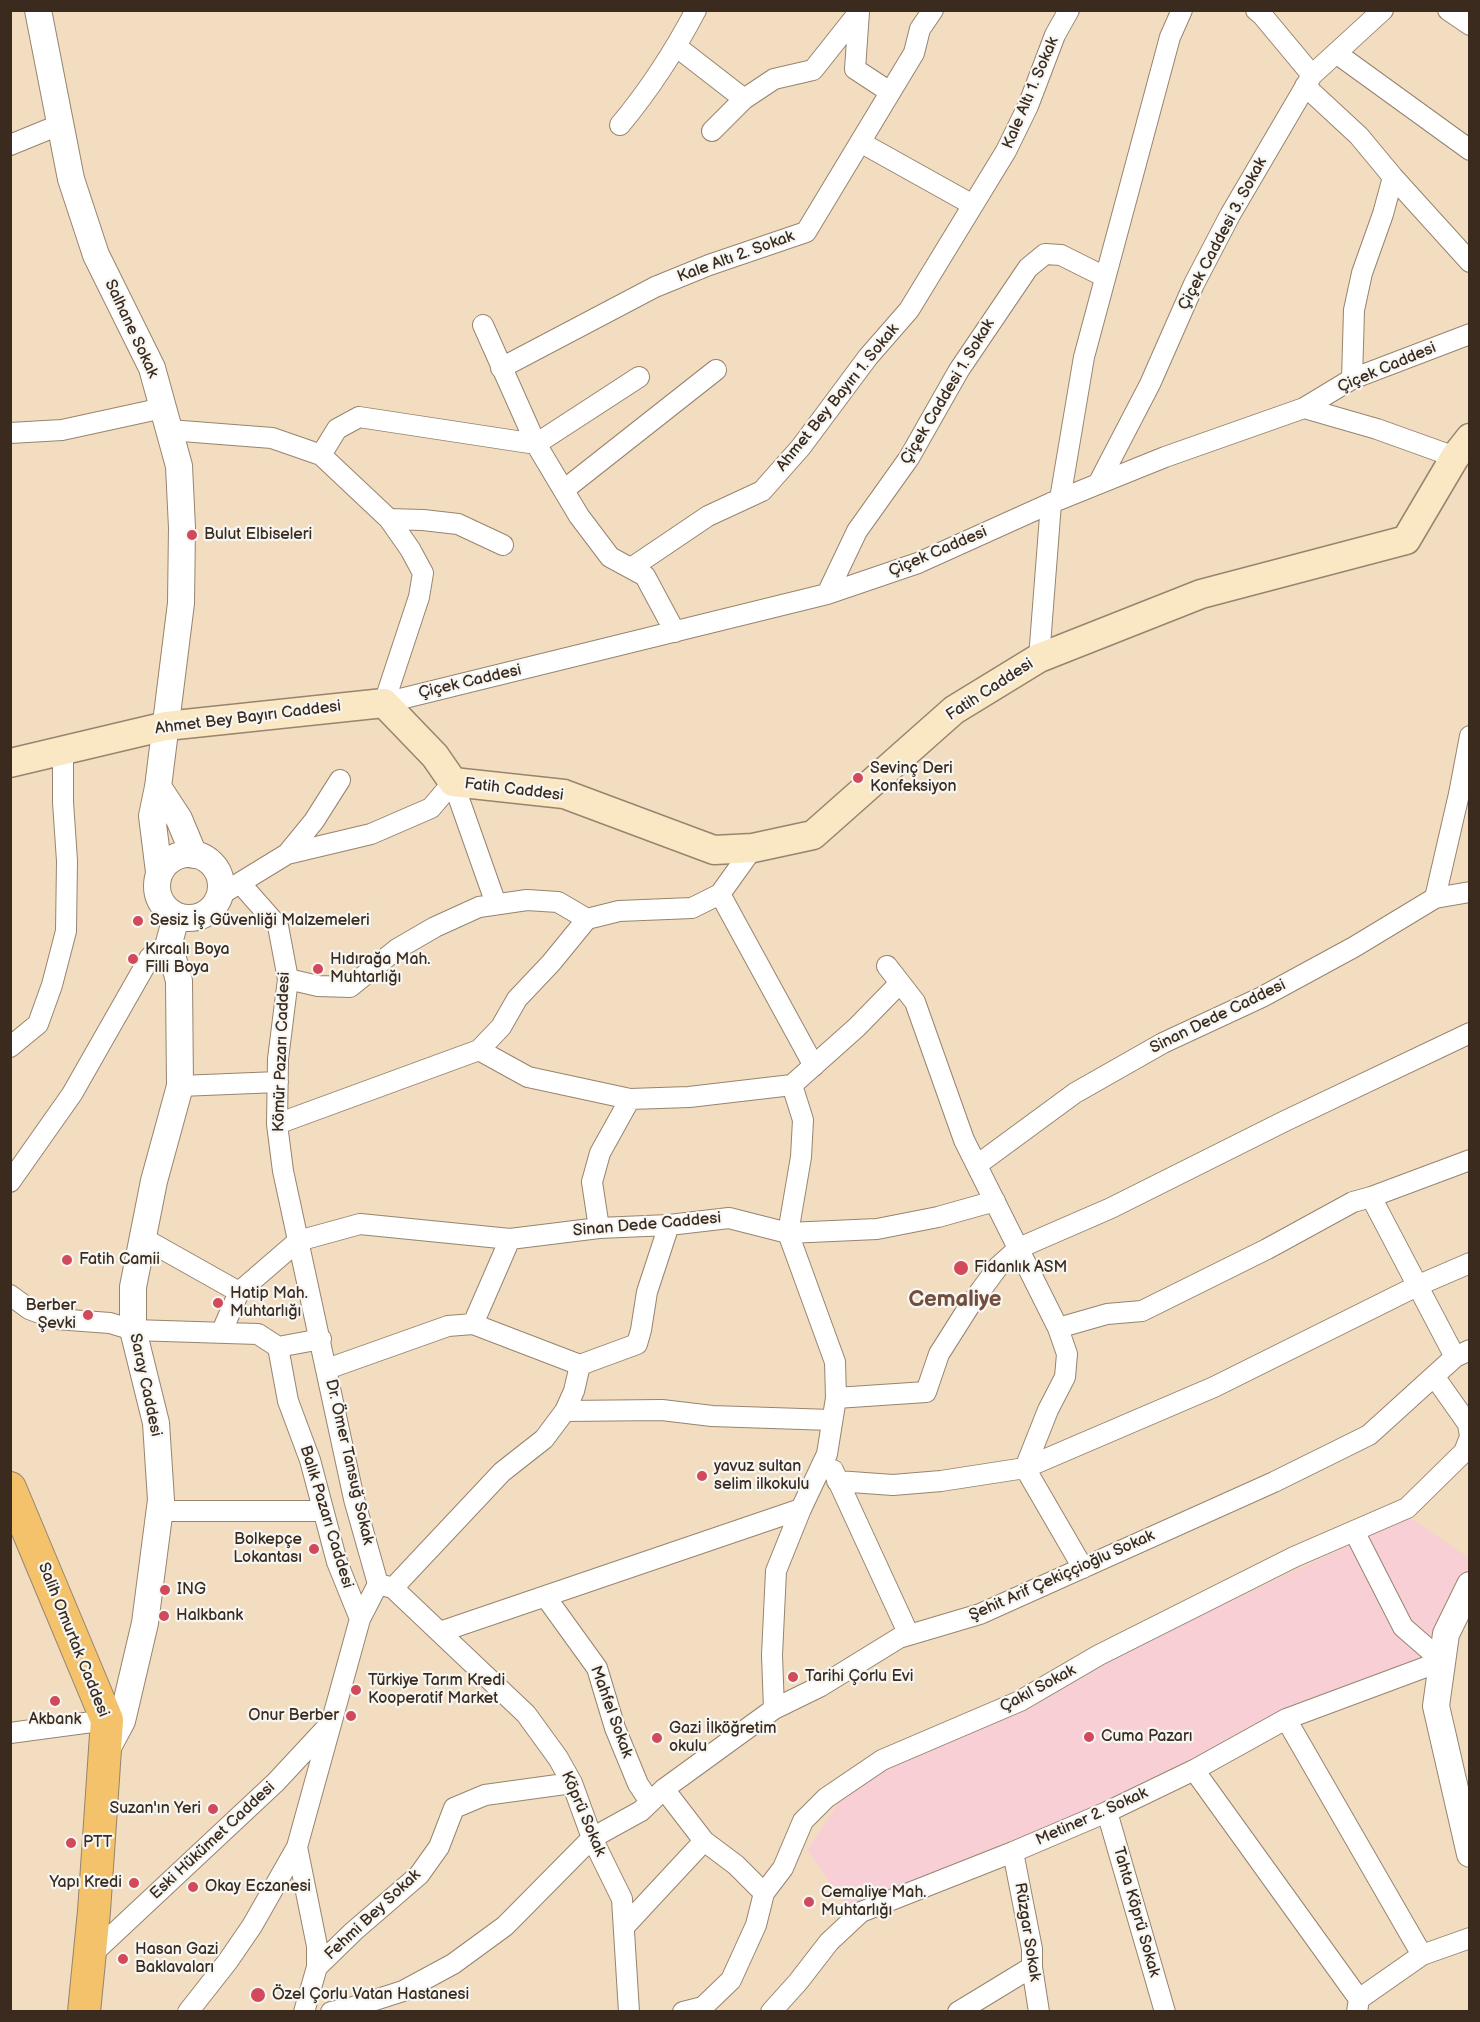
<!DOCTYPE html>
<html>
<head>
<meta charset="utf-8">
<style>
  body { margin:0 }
  #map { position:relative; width:1480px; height:2022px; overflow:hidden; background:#f3ddc0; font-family:"Balsamiq Sans",sans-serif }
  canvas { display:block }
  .frame { position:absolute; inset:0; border:12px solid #3b2a1e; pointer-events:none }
</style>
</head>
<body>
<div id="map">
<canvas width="1480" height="2022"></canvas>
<div class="frame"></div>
</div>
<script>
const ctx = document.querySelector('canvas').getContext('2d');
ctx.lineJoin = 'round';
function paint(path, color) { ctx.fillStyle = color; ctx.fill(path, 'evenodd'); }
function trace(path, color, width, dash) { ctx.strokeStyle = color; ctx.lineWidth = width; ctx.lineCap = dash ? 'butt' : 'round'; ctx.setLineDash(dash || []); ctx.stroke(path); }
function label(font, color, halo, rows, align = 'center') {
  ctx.font = font + ' "Balsamiq Sans",sans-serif'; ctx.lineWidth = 4.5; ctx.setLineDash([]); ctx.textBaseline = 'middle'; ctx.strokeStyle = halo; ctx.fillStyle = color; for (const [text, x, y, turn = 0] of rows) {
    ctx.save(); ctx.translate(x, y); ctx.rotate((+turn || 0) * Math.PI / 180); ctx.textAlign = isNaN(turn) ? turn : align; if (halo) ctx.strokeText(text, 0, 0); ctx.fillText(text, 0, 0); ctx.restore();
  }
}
paint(new Path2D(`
  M 1409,1517 L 1469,1558 L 1469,1567 L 1440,1628 L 1442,1661 L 1282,1710 L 1117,1803 L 850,1911 L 807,1850 L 846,1791 L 887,1763 Z`), '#f7cfd5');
const minor = new Path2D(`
  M 1256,10 L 1262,15 L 1312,75
  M 1448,10 L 1470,25
  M 859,12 L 855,69 L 890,92
  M 677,47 L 744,99
  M 1336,53 L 1470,150
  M 1305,86 L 1359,136 L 1393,177 L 1470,262
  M 620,125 C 650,89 674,52 696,10
  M 712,131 L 744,99 L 774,79 L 813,70 L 859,12
  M 860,142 L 973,205
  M 10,145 L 59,125
  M 483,325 L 536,444 L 579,516 L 610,557 L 645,576 L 675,632
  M 501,368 L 655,287 L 709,265 L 806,232 L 914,53 L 920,29 L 933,10
  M 1352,379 L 1354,310 L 1362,273 L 1383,214 L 1393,177
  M 1304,408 L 1377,429 L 1455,457
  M 169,430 L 272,438 L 321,455 L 389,519 L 410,549 L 423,573 L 419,597 L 384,703
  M 10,433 L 62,430 L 163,408
  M 321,455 L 337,429 L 359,417 L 536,444 L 639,377
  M 1098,484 L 1150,384 L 1194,284 L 1230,215 L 1312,75 L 1383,10
  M 565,489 L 716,370
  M 1060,499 L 1084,357 L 1170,37 L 1182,10
  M 389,519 L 423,520 L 458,524 L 503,545
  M 631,568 L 708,516 L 762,491 L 801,447 L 868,357 L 909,310 L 1006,151 L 1028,106 L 1055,35 L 1069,10
  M 827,594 L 857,531 L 909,458 L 959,370 L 1028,268 L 1045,254 L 1061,255 L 1105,277
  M 1039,658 L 1051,503
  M 384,703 L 827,594 L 918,563 L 1051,503 L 1165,457 L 1304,408 L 1352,379 L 1470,334
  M 453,782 L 496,904
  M 287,854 L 314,821 L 340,780
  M 240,883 L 278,926 L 288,979 L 278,1059 L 277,1124 L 283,1171 L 354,1499 L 378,1584
  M 720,894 L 814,1066
  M 220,895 L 287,854 L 371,834 L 431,808 L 453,782
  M 1435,898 L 1459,794 L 1470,736
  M 887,966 L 915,1002 L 964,1140 L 1058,1328 L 1067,1354 L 1065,1377 L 1048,1410 L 1025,1468 L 1083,1568
  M 288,979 L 318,986 L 350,987 L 397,949 L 435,927 L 479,907 L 527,900 L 558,902 L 587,919
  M 10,1047 L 38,1024 L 52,985 L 66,931 L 67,861 L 63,802 L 63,751
  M 479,1050 L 528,1077 L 630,1099 L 689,1097 L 792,1085 L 857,1027 L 900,983
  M 180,1086 L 278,1082
  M 277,1124 L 479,1050 L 501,1027 L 517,999 L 551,963 L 587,919 L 619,911 L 692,908 L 720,894 L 753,848
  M 977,1165 L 1075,1093 L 1163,1043 L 1262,997 L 1354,947 L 1435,898 L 1470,892
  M 10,1182 L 72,1094 L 150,957 L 169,943
  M 1371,1197 L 1455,1357
  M 599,1228 L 592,1182 L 600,1153 L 630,1099
  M 143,1238 L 239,1292
  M 10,1295 L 29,1309 L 56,1319 L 110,1323 L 133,1330 L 258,1334 L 278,1347 L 321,1339
  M 473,1324 L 510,1239
  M 1058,1328 L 1107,1314 L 1142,1311 L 1267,1249 L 1353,1202 L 1371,1197 L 1470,1160
  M 222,1331 L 239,1292 L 298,1241 L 360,1224 L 510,1239 L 599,1228 L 669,1225 L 729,1218 L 788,1233 L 877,1229 L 938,1217 L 995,1201
  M 327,1369 L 448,1326 L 473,1324 L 580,1365
  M 1434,1376 L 1468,1424 L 1470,1436
  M 836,1398 L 926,1392 L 939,1354 L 970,1305 L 998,1267 L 1019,1248 L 1111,1208 L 1285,1121 L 1470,1033
  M 565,1411 L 662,1410 L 712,1416 L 831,1420
  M 833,1470 L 909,1635
  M 837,1481 L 893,1485 L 941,1481 L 1025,1468 L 1214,1387 L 1419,1285 L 1470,1263
  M 160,1511 L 323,1511
  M 378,1584 L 393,1588 L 526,1714 L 558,1758 L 572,1783 L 592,1838 L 622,1899 L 629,2012
  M 393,1588 L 502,1472 L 544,1439 L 565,1411 L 574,1391 L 580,1365 L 637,1344 L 641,1330 L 647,1292 L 669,1225
  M 545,1596 L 597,1668 L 615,1728 L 638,1784 L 650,1802
  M 360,1619 L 378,1584
  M 440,1632 L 801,1509 L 827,1454 L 836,1398 L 835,1362 L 788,1233 L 801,1157 L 803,1120 L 792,1085
  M 774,1709 L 772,1655 L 776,1571 L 801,1509
  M 1286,1719 L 1422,1955
  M 10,1733 L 107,1720
  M 1194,1770 L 1359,1999
  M 664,1789 L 704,1841 L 736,1865 L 764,1893
  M 1107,1812 L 1165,2012
  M 297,1847 L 317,1946 L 317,1967 L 304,2012
  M 1013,1852 L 1032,1949 L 1032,1967 L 1039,2012
  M 625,1926 L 704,1841
  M 90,1956 L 276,1782 L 329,1725
  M 317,1967 L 354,1931 L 419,1875 L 439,1847 L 454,1808 L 485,1795 L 572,1783
  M 188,2012 L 228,1961 L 252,1926 L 297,1847 L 360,1619 L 337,1562 L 310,1460 L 288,1401 L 278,1347
  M 331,2012 L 350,2008 L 403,1991 L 453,1964 L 505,1926 L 592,1838 L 641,1811 L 664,1789 L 774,1709 L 821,1686 L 899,1638 L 980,1614 L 1274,1482 L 1369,1435 L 1455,1357 L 1470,1350
  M 683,2012 L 703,2007 L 731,1980 L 756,1925 L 764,1893 L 783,1868 L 803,1821 L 826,1798 L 882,1760 L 1020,1701 L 1099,1655 L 1294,1557 L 1407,1508 L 1464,1452 L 1470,1437
  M 771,2012 L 798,1982 L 829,1942 L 861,1912 L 1013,1852 L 1107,1812 L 1194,1770 L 1286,1719 L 1442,1661 L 1403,1627 L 1354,1531
  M 958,2012 L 1032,1967
  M 1357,2012 L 1359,1999 L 1422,1955 L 1470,1938`);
const tertiary = new Path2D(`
  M 38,10 L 71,179 L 96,255 L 152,368 L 179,466 L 182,528 L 181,603 L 158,787 L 152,816 L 159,872
  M 158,787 L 179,819 L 194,855
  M157 886a32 32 0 1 1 64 0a32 32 0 1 1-64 0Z
  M 1470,1585 L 1446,1634 L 1436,1706 L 1470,1854
  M 106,1751 L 122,1721 L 145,1623 L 161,1500 L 156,1423 L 133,1330 L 133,1287 L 154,1181 L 180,1086 L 179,981 L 169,943 L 176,917`);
const secondary = new Path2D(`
  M 10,763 L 166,726 L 384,703 L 435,756 L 453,782 L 564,794 L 714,850 L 753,848 L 813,835 L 954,710 L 1039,658 L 1201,594 L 1406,540 L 1455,457 L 1470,438`);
const primary = new Path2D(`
  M 10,1488 L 107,1720 L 94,1911 L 84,2012`);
trace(minor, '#97846f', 22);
trace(tertiary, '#97846f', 28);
trace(secondary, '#97846f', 31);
trace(primary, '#97846f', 34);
trace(minor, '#fff', 20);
trace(tertiary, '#fff', 26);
trace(secondary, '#fae7c3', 28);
trace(primary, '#f3c26a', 32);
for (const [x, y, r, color] of [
  [192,535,6,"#d1495b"],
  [858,778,6,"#d1495b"],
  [138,921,6,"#d1495b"],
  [133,959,6,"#d1495b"],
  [318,969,6,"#d1495b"],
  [67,1260,6,"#d1495b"],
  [961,1268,8,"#d1495b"],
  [218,1303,6,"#d1495b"],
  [88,1315,6,"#d1495b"],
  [702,1476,6,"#d1495b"],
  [314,1549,6,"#d1495b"],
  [165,1590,6,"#d1495b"],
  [164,1616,6,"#d1495b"],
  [793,1677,6,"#d1495b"],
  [356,1690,6,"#d1495b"],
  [55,1701,6,"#d1495b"],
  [351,1716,6,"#d1495b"],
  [1089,1737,6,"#d1495b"],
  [657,1738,6,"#d1495b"],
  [213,1809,6,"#d1495b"],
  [71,1843,6,"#d1495b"],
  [134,1883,6,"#d1495b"],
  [193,1887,6,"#d1495b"],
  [809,1902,6,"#d1495b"],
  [123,1959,6,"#d1495b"],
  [258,1995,8,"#d1495b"]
]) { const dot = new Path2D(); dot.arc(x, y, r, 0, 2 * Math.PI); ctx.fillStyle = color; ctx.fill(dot); trace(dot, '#f6f6f2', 2); }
label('16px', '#3b2a1e', '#f6f6f2', [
  ["Kale Altı 1. Sokak",1031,93,-67],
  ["Çiçek Caddesi 3. Sokak",1223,234,-62],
  ["Kale Altı 2. Sokak",736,257,-20],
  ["Salhane Sokak",131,329,65],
  ["Çiçek Caddesi",1387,368,-23],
  ["Çiçek Caddesi 1. Sokak",948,392,-59],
  ["Ahmet Bey Bayırı 1. Sokak",838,398,-51],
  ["Çiçek Caddesi",938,552,-23],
  ["Çiçek Caddesi",470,682,-13],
  ["Fatih Caddesi",990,690,-33],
  ["Ahmet Bey Bayırı Caddesi",248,718,-7],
  ["Fatih Caddesi",514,790,7],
  ["Sinan Dede Caddesi",1218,1017,-26],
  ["Kömür Pazarı Caddesi",282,1052,-88],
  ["Sinan Dede Caddesi",647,1225,-5],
  ["Saray Caddesi",145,1385,78],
  ["Dr. Ömer Tansuğ Sokak",349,1462,77],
  ["Balık Pazarı Caddesi",326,1517,73],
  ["Şehit Arif Çekiççioğlu Sokak",1062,1576,-24],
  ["Salih Omurtak Caddesi",73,1640,68],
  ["Çakıl Sokak",1038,1689,-28],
  ["Mahfel Sokak",611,1712,70],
  ["Köprü Sokak",583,1814,67],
  ["Metiner 2. Sokak",1092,1817,-24],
  ["Eski Hükümet Caddesi",213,1841,-43],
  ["Tahta Köprü Sokak",1136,1912,74],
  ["Fehmi Bey Sokak",373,1915,-43],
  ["Rüzgar Sokak",1027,1932,81]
]);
label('16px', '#3b2a1e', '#f6f6f2', [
  ["Bulut Elbiseleri",204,535],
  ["Sevinç Deri",870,769],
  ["Konfeksiyon",870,787],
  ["Sesiz İş Güvenliği Malzemeleri",150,921],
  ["Kırcalı Boya",145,950],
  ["Filli Boya",145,968],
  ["Hıdırağa Mah.",330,960],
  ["Muhtarlığı",330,978],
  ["Fatih Camii",79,1260],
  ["Fidanlık ASM",974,1268],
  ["Hatip Mah.",230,1294],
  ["Muhtarlığı",230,1312],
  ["Berber",76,1306,"right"],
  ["Şevki",76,1324,"right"],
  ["yavuz sultan",714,1467],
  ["selim ilkokulu",714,1485],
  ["Bolkepçe",302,1540,"right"],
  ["Lokantası",302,1558,"right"],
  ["ING",177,1590],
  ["Halkbank",176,1616],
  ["Tarihi Çorlu Evi",805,1677],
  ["Türkiye Tarım Kredi",368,1681],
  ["Kooperatif Market",368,1699],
  ["Onur Berber",339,1716,"right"],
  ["Akbank",55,1720,"center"],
  ["Gazi İlköğretim",669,1729],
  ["okulu",669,1747],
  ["Cuma Pazarı",1101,1737],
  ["Suzan'ın Yeri",201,1809,"right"],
  ["PTT",83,1843],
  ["Yapı Kredi",122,1883,"right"],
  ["Okay Eczanesi",205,1887],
  ["Cemaliye Mah.",821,1893],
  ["Muhtarlığı",821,1911],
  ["Hasan Gazi",135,1950],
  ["Baklavaları",135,1968],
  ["Özel Çorlu Vatan Hastanesi",272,1995]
], 'left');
label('bold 22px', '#734e3e', '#f6f6f2', [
  ["Cemaliye",955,1300]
]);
</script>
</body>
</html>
